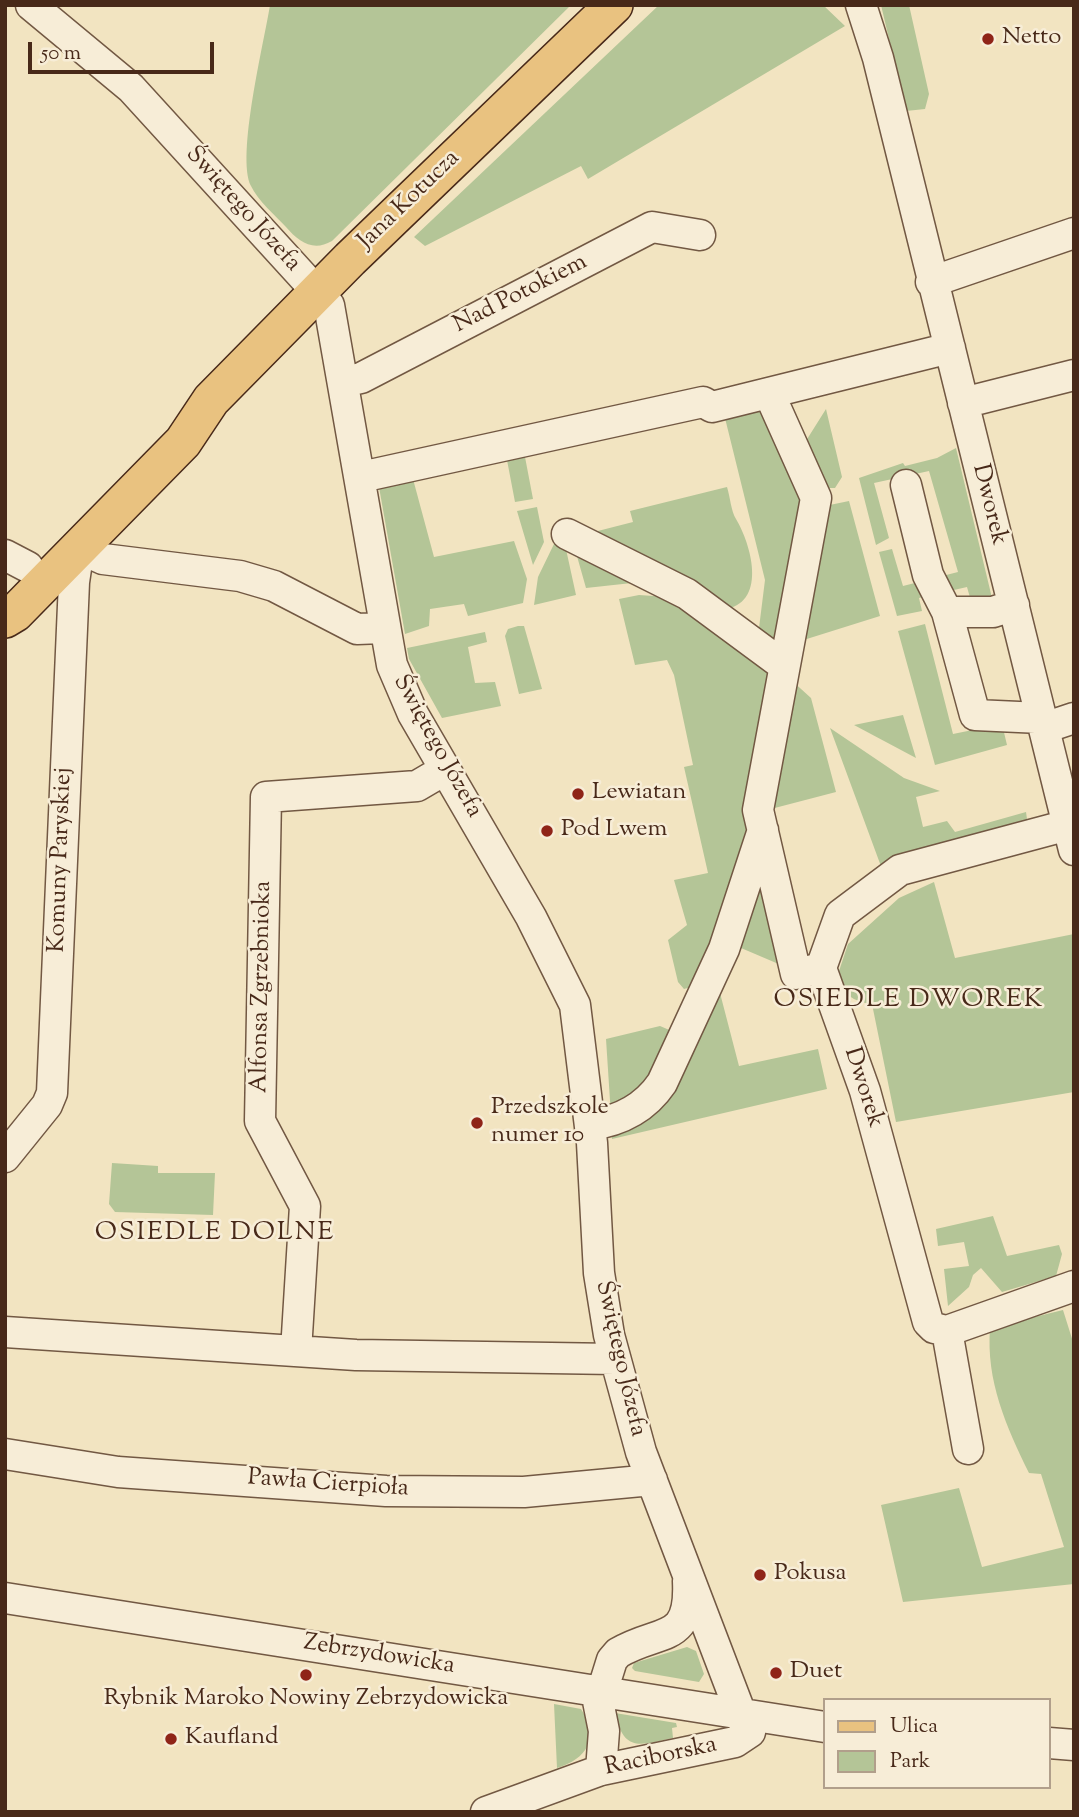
<!DOCTYPE html>
<html>
<head>
<meta charset="utf-8">
<style>
  body { margin:0 }
  #map { position:relative; width:1079px; height:1817px; overflow:hidden; background:#f2e4c1; font-family:"Sorts Mill Goudy",serif }
  canvas { display:block }
  .frame { position:absolute; inset:0; border:7px solid #482919; pointer-events:none }
  .legend { position:absolute; left:823px; top:1698px; width:228px; height:91px; box-sizing:border-box; background:#f7edd7; border:2px solid #b19f8b; margin:0; padding:9px 12px; list-style:none; font-size:21px; color:#482919 }
  .legend li { display:flex; align-items:center; gap:14px; height:35px }
  .legend b { width:35px; border:2px solid #b19f8b }
  .scale { position:absolute; left:28px; top:42px; width:186px; height:32px; box-sizing:border-box; border:4px solid #482919; border-top:0; padding-left:9px; font-size:21px; line-height:24px; white-space:nowrap; color:#482919; -webkit-text-stroke:5px #f7edd7; paint-order:stroke }
</style>
</head>
<body>
<div id="map">
<canvas width="1079" height="1817"></canvas>
<div class="frame"></div>
<ul class="legend">
<li><b style="height:9px;background:#e9c280"></b>Ulica</li>
<li><b style="height:19px;background:#b4c597"></b>Park</li>
</ul>
<div class="scale">50 m</div>
</div>
<script>
const ctx = document.querySelector('canvas').getContext('2d');
ctx.lineJoin = 'round';
function paint(path, color) { ctx.fillStyle = color; ctx.fill(path, 'evenodd'); }
function trace(path, color, width, dash) { ctx.strokeStyle = color; ctx.lineWidth = width; ctx.lineCap = dash ? 'butt' : 'round'; ctx.setLineDash(dash || []); ctx.stroke(path); }
function label(font, color, halo, rows, align = 'center') {
  ctx.font = font + ' "Sorts Mill Goudy",serif'; ctx.lineWidth = 5; ctx.setLineDash([]); ctx.textBaseline = 'middle'; ctx.strokeStyle = halo; ctx.fillStyle = color; for (const [text, x, y, turn = 0] of rows) {
    ctx.save(); ctx.translate(x, y); ctx.rotate((+turn || 0) * Math.PI / 180); ctx.textAlign = isNaN(turn) ? turn : align; if (halo) ctx.strokeText(text, 0, 0); ctx.fillText(text, 0, 0); ctx.restore();
  }
}
paint(new Path2D(`
  M 270,5 L 571,5 L 332,241 C 313,252 299,242 286,227 C 275,215 258,201 251,186 C 236,156 264,43 270,5 Z
  M 659,5 L 823,5 L 845,26 L 588,179 L 581,166 L 425,246 L 414,237 Z
  M 881,5 L 909,5 L 929,94 L 925,109 L 906,111 Z
  M 762,400 L 809,501 L 779,648 L 765,640 L 759,628 L 765,580 L 723,410 Z
  M 826,409 L 842,477 L 835,488 L 823,488 L 804,444 Z
  M 956,448 L 992,598 L 971,601 L 967,587 L 919,598 L 922,611 L 897,616 L 879,552 L 892,549 L 903,586 L 958,572 L 929,471 L 874,483 L 889,538 L 876,545 L 859,478 L 903,463 L 905,466 L 937,458 Z
  M 525,457 L 533,499 L 515,502 L 507,460 Z
  M 413,479 L 434,557 L 514,541 L 527,579 L 523,603 L 468,616 L 464,604 L 430,609 L 429,626 L 405,634 L 379,487 Z
  M 727,487 C 730,496 731,511 736,519 C 751,544 767,600 727,609 L 590,533 L 633,522 L 630,511 Z
  M 849,501 L 880,616 L 794,643 L 820,507 Z
  M 537,507 L 544,542 L 533,565 L 517,511 Z
  M 564,540 L 576,595 L 534,605 L 538,577 L 554,544 Z
  M 573,542 L 641,582 L 586,588 Z
  M 639,595 L 668,597 L 773,668 L 754,832 L 695,986 L 684,989 L 678,982 L 668,940 L 687,925 L 674,880 L 708,873 L 684,767 L 693,765 L 674,675 L 667,660 L 635,665 L 619,599 Z
  M 925,624 L 953,734 L 1002,724 L 1007,745 L 935,765 L 898,631 Z
  M 518,626 L 524,626 L 542,689 L 519,694 L 505,636 L 508,629 Z
  M 485,632 L 487,642 L 468,647 L 475,683 L 495,682 L 501,706 L 442,718 L 409,659 L 407,648 Z
  M 790,679 L 811,698 L 836,792 L 767,810 Z
  M 903,715 L 916,758 L 854,725 Z
  M 830,728 L 904,778 L 940,791 L 916,797 L 923,827 L 947,821 L 955,832 L 1026,812 L 1028,826 L 882,869 Z
  M 762,861 L 788,968 L 734,945 Z
  M 934,882 L 955,958 L 1074,934 L 1074,1092 L 896,1122 L 872,1004 C 852,1001 844,995 837,977 L 848,944 L 899,898 Z
  M 720,993 L 739,1066 L 818,1049 L 827,1089 L 612,1139 L 611,1126 L 710,996 Z
  M 660,1026 L 674,1032 L 645,1097 L 611,1116 L 606,1039 Z
  M 112,1163 L 158,1166 L 158,1173 L 215,1173 L 213,1215 L 115,1212 L 109,1204 Z
  M 993,1216 L 1007,1256 L 1059,1245 L 1062,1254 L 1056,1276 L 1002,1292 L 981,1268 L 973,1275 L 969,1287 L 948,1306 L 944,1269 L 969,1266 L 964,1242 L 938,1246 L 936,1229 Z
  M 1063,1310 L 1074,1345 L 1074,1584 L 903,1602 L 881,1505 L 959,1488 L 982,1567 L 1064,1547 L 1041,1474 L 1029,1473 C 1006,1426 986,1381 990,1328 Z
  M 687,1647 L 696,1651 L 704,1674 L 699,1682 L 635,1671 L 632,1668 L 634,1663 Z
  M 554,1704 L 581,1709 C 600,1738 587,1759 557,1768 Z
  M 615,1713 L 676,1723 L 677,1727 L 672,1728 L 673,1738 C 640,1745 624,1753 615,1713 Z`), '#b4c597');
const minor = new Path2D(`
  M 31,5 L 131,88 L 329,305 L 392,665 L 413,714 L 531,917 L 575,1005 L 592,1143 L 599,1273 L 609,1335 L 641,1452 L 741,1714
  M 861,5 L 878,58 L 1074,850
  M 931,282 L 1074,233
  M 344,382 L 361,378 L 652,227 L 700,235
  M 769,393 L 816,498 L 758,810 L 796,974 L 821,968
  M 963,403 L 1074,375
  M 361,477 L 703,402 L 712,407 L 950,348
  M 906,485 L 928,575 L 947,612
  M 567,534 L 687,594 L 783,665
  M 5,555 L 28,567
  M 1014,605 L 993,612 L 947,612 L 975,715 L 1041,718
  M 1044,728 L 1074,718
  M 1068,825 L 900,870 L 840,915 L 821,968 L 865,1091 L 928,1322 L 934,1328 L 947,1331 L 1074,1286
  M 590,1125 C 620,1121 645,1108 662,1083 L 724,949 L 763,830
  M 5,1157 L 47,1105 L 52,1093 L 74,582 L 79,548 L 103,559 L 240,576 L 274,586 L 357,629 L 383,628
  M 947,1331 L 968,1449
  M 5,1332 L 356,1355 L 615,1359
  M 296,1351 L 305,1206 L 260,1121 L 266,797 L 417,786 L 446,769
  M 5,1454 L 118,1472 L 386,1491 L 524,1492 L 652,1480
  M 5,1598 L 825,1727
  M 596,1691 L 604,1731 L 601,1770
  M 602,1692 L 612,1660 L 618,1653 C 660,1628 691,1645 688,1581
  M 1049,1743 L 1074,1745
  M 486,1812 L 601,1770 L 735,1742 L 750,1732 L 753,1716`);
const major = new Path2D(`
  M 5,619 L 15,613 L 183,442 L 211,400 L 350,259 L 614,5`);
trace(minor, '#725843', 33);
trace(major, '#482919', 40);
trace(minor, '#f7edd7', 30);
trace(major, '#e9c280', 37);
for (const [x, y, r, color] of [
  [988,39,7,"#8f2418"],
  [578,794,7,"#8f2418"],
  [547,831,7,"#8f2418"],
  [477,1123,7,"#8f2418"],
  [760,1575,7,"#8f2418"],
  [776,1673,7,"#8f2418"],
  [306,1675,7,"#8f2418"],
  [171,1739,7,"#8f2418"]
]) { const dot = new Path2D(); dot.arc(x, y, r, 0, 2 * Math.PI); ctx.fillStyle = color; ctx.fill(dot); trace(dot, '#f7edd7', 2.5); }
label('24px', '#482919', '#f7edd7', [
  ["Netto",1002,39],
  ["Lewiatan",592,794],
  ["Pod Lwem",561,831],
  ["Przedszkole",491,1109],
  ["numer 10",491,1137],
  ["Pokusa",774,1575],
  ["Duet",790,1673],
  ["Rybnik Maroko Nowiny Zebrzydowicka",306,1700,"center"],
  ["Kaufland",185,1739]
], 'left');
label('24px', '#482919', '#f7edd7', [
  ["Jana Kotucza",410,201,-44],
  ["Świętego Józefa",242,210,48],
  ["Nad Potokiem",521,295,-27],
  ["Dworek",988,505,76],
  ["Świętego Józefa",436,747,61],
  ["Komuny Paryskiej",62,860,-88],
  ["Alfonsa Zgrzebnioka",263,987,-89],
  ["Dworek",862,1088,72],
  ["Świętego Józefa",619,1359,77],
  ["Pawła Cierpioła",328,1485,4],
  ["Zebrzydowicka",379,1656,9],
  ["Raciborska",661,1758,-12]
]);
ctx.letterSpacing = '2px';
label('26px', '#482919', '#f7edd7', [
  ["OSIEDLE DWOREK",909,1002],
  ["OSIEDLE DOLNE",215,1235]
]);
ctx.letterSpacing = '0px';
</script>
</body>
</html>
